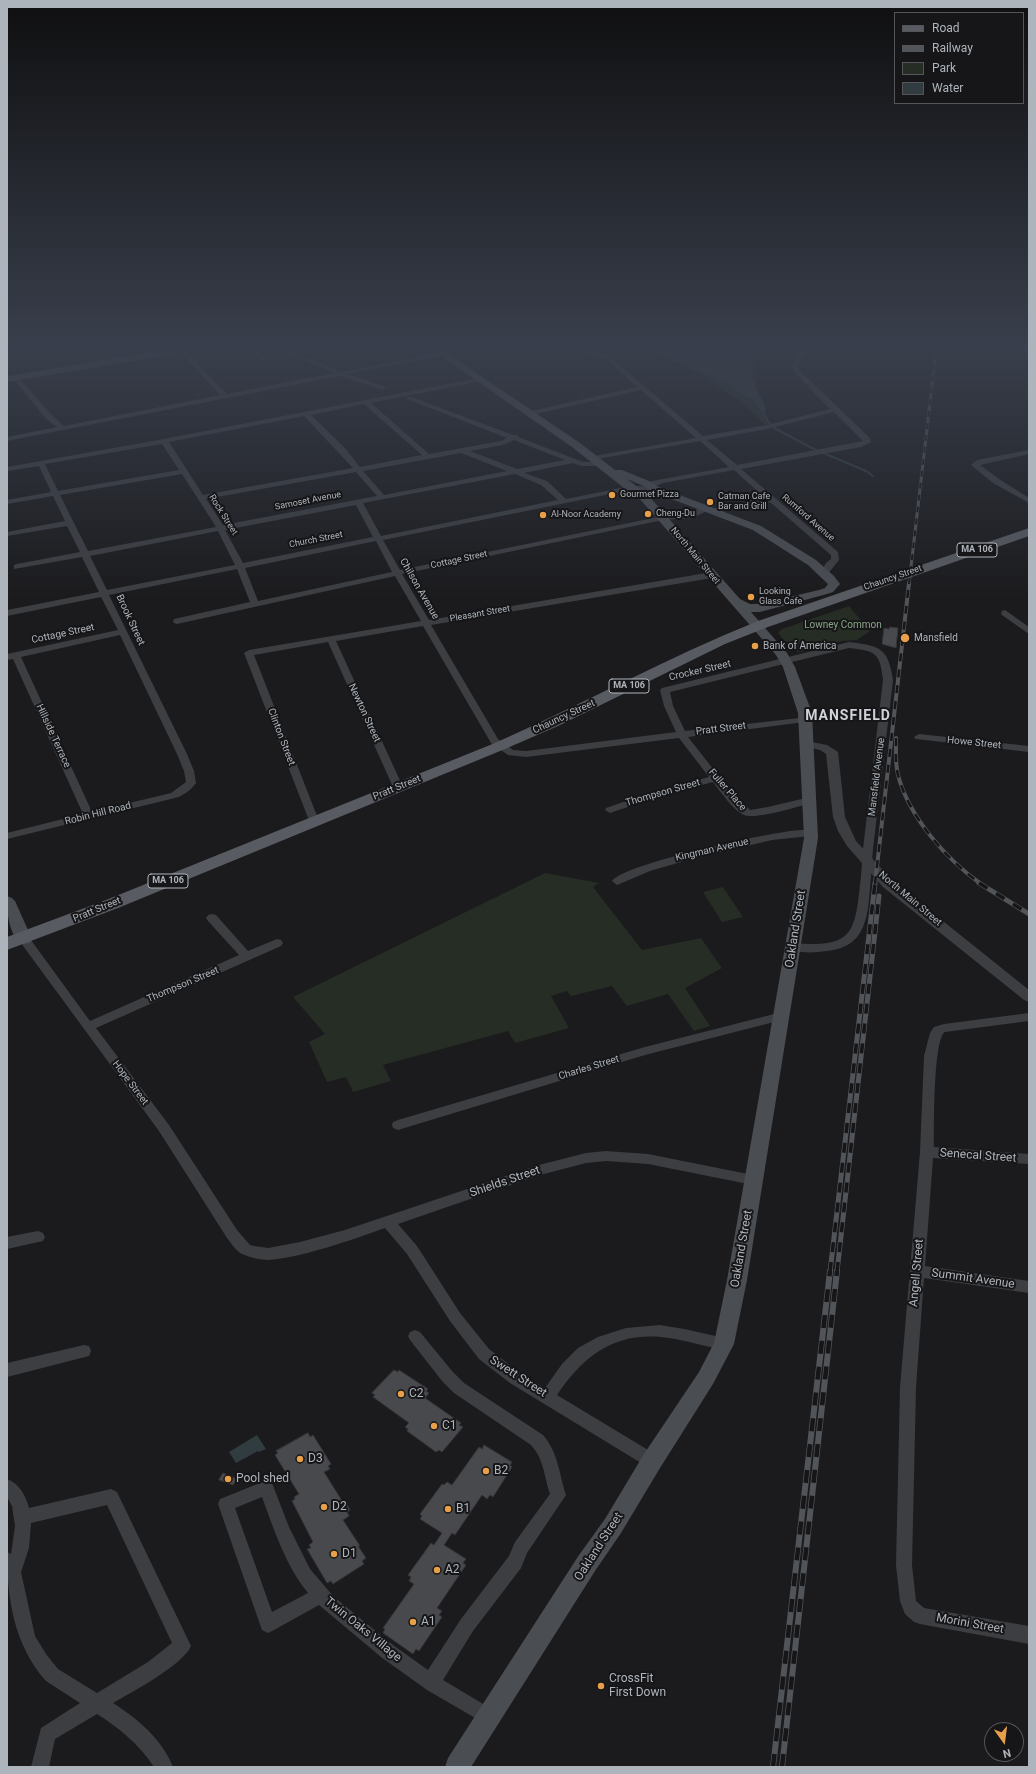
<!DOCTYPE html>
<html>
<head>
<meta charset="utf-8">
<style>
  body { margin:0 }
  #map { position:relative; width:1036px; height:1774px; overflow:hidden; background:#1b1b1d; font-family:Roboto,sans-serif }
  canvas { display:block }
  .frame { position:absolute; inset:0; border:8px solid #aeb4bb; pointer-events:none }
  .legend { position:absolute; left:894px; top:12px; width:130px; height:92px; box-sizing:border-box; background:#161618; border:1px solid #535559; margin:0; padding:5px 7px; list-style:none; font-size:12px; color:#aeb4bb }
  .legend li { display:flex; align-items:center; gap:8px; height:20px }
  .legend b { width:20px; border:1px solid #535559 }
  .north { position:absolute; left:984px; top:1722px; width:40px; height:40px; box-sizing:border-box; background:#161618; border:1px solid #535559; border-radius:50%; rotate:166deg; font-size:11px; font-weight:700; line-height:16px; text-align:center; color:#aeb4bb }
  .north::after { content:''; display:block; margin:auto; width:14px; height:18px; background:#e79f49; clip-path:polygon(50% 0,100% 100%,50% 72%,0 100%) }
</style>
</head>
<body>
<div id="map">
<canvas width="1036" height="1774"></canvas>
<div class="frame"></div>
<ul class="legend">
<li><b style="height:5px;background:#585b61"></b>Road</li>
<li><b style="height:5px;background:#515459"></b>Railway</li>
<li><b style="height:11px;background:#252d25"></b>Park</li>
<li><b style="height:11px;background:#313c41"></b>Water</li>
</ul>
<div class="north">N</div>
</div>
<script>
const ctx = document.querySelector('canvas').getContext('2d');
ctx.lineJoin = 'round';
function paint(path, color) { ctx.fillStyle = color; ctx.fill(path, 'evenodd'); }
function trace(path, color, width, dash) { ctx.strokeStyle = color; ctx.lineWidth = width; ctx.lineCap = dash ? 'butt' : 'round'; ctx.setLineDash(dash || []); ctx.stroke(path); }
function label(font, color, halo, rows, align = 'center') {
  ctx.font = font + ' Roboto,sans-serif'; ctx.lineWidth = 4; ctx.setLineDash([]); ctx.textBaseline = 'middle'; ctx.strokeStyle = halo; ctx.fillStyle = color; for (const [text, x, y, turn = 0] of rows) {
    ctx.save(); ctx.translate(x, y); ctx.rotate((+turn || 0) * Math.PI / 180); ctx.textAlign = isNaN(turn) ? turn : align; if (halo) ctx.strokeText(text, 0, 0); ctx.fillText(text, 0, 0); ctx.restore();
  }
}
paint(new Path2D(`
  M 653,351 L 767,351 L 756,363 L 757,405 L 770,423 L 764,424 L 743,403 L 691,369 Z
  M 849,606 L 870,631 L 857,640 L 842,641 L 799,652 L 791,649 L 778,633 L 782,629 Z
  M 545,873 L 599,883 L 593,887 L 642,950 L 701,938 L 722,968 L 685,988 L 710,1026 L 694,1031 L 668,994 L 627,1006 L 612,986 L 571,996 L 567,991 L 551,996 L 569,1028 L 515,1043 L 508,1031 L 383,1065 L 391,1081 L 353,1092 L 346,1077 L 327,1082 L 309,1042 L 325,1034 L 293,997 Z
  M 723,887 L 743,917 L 722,922 L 703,892 Z`), '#252d25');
paint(new Path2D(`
  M 656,351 L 756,351 L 754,353 C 752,365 750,376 756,388 C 760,396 765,403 766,412 L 761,411 C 753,394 743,399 734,387 Z
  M 257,1435 L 266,1449 L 259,1452 L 258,1451 L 236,1463 L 229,1452 Z`), '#313c41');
trace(new Path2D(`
  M 762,409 L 769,423 L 774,428 L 814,449 L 866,471 L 873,476`), '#313c41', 2);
const building = new Path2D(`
  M 890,627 L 898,628 L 896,648 L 882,644 L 884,628 L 889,629 Z
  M 394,1370 L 398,1372 L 399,1370 L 428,1389 L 426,1391 L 429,1393 L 425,1398 L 461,1423 L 459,1425 L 463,1427 L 442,1452 L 439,1450 L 436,1452 L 407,1431 L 408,1429 L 405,1427 L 409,1423 L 373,1397 L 375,1395 L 372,1393 Z
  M 308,1433 L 310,1437 L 313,1435 L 331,1464 L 328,1466 L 330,1469 L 324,1472 L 344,1504 L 346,1503 L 350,1510 L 347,1512 L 349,1516 L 343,1520 L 360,1546 L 358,1546 L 366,1558 L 362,1561 L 364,1564 L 333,1584 L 331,1581 L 327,1583 L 307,1549 L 311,1548 L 309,1545 L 313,1542 L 292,1501 L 295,1499 L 294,1497 L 299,1494 L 275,1455 L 278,1453 L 276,1451 Z
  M 484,1445 L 512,1462 L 510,1465 L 512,1467 L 493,1497 L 490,1495 L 487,1499 L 482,1495 L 455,1535 L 452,1533 L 444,1545 L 466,1559 L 463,1563 L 466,1565 L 437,1608 L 442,1611 L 439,1615 L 442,1617 L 419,1651 L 416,1649 L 413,1654 L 383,1633 L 385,1629 L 383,1628 L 414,1584 L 409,1581 L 411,1577 L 408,1575 L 431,1543 L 434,1545 L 442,1533 L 420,1519 L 422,1516 L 420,1514 L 442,1484 L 444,1485 L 447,1482 L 452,1485 L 479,1447 L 482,1449 Z
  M 223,1473 L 237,1479 L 233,1485 L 219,1480 Z`);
paint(building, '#48494d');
trace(building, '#353539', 1);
paint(new Path2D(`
  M 7,351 L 17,351 L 7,354 Z
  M 179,351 L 186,351 L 227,394 L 334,373 L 282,351 L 291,351 L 342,372 L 443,352 L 446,354 L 443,356 L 348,374 L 385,387 L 386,388 L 383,390 L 340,376 L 7,441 L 7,437 L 57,427 L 46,419 L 13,378 L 12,377 L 15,375 L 17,376 L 52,415 L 64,426 L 220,395 Z
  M 252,351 L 259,351 L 266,359 L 261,360 Z
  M 578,351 L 592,351 L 610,357 L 703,436 L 767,425 L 830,409 L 793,371 L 792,364 L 801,351 L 808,351 L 798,364 L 799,370 L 869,437 L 871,442 L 861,447 L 741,469 L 838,552 L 839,560 L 827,575 L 824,576 L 820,573 L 826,563 L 831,559 L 831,555 L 770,502 L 710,513 L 710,509 L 765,498 L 734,470 L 663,483 L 658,485 L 655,490 L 630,490 L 383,540 L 400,570 L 663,516 L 690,512 L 705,506 L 709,508 C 698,520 678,518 663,520 L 402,574 L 429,620 L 712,572 L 716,575 L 712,578 L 431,625 L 498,739 L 513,750 L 526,751 L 676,732 L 664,706 L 660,690 L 662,688 L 849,642 C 880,646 888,647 893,680 L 873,849 L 872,851 L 868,852 L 863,849 L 883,680 C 880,653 876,651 849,648 L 670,692 L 673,706 L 685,731 L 808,717 L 810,719 L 808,721 L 805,722 L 688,737 L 728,788 L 750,810 L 768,807 L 810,797 L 815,800 L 814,802 C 800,806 756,820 744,815 C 734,811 720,791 713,782 L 654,798 L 610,813 L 605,810 L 606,808 L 646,794 L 709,777 L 679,738 L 526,757 L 508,755 L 491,743 L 423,626 L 336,641 L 403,787 L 398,790 L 393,787 L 328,642 L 254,655 L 319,821 L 318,823 L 310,823 L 244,653 L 249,650 L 421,621 L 395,576 L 177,624 L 174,623 L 173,621 L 174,619 L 250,602 L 237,569 L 109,595 L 187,754 L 194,771 L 196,783 C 191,790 186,793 179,797 L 7,839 L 7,833 L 83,814 L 13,659 L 7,660 L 7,654 L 118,630 L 101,597 L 7,616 L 7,610 L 99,592 L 82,557 L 14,569 L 14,565 L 17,564 L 80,552 L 67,526 L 7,536 L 7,532 L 65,521 L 53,496 L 7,504 L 7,500 L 51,492 L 39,466 L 7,471 L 7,467 L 164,439 L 479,378 L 482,380 L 481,381 L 371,403 L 429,454 L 501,441 L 507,438 L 407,399 L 407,397 L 411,397 L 513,435 L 518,435 L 518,437 L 583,462 L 605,462 L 605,466 L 582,466 L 573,463 L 524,473 L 547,481 L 566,499 L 630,486 L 650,486 L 652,481 L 729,467 L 700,441 L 591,460 L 591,456 L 594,456 L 696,438 L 641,390 L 527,416 L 527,412 L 637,387 L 606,359 ZM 364,404 L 422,455 L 360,467 L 344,447 L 311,415 ZM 834,412 L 863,441 L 737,465 L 707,440 L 767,429 ZM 304,416 L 353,468 L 203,495 L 169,442 ZM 514,440 L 565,460 L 517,469 L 470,451 L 503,445 ZM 162,444 L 179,470 L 58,491 L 45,464 ZM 461,453 L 507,471 L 384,495 L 363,471 ZM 356,472 L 377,496 L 223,525 L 206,499 ZM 182,474 L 216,527 L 88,551 L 60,495 ZM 515,474 L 541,485 L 558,500 L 381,536 L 363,503 ZM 356,505 L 373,537 L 243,563 L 225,530 ZM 218,531 L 235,565 L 107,590 L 90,556 ZM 376,541 L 392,572 L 258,601 L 245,568 ZM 120,635 L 177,754 L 184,771 L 186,782 L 171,793 L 92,812 L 21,657 Z
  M 1029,450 L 1029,454 L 980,465 L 999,479 L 1029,498 L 1029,503 L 993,483 L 971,465 L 977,460 Z
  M 1005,610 L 1029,627 L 1029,634 L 1002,615 L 1001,613 L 1002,611 Z
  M 919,734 L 1029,746 L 1029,752 L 916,739 L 914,737 Z
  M 801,830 L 811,830 L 816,833 L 811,836 L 772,840 L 688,860 L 650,871 L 617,885 L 612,881 C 623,864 774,831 801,830 Z
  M 866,873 L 871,876 C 868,910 870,947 827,951 C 815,953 801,953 790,950 L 788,947 L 790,944 L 794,943 C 856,949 855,930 861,876 Z
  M 212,914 L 216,915 L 248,951 L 277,939 L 281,940 L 283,943 L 281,946 L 96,1028 L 169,1125 L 237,1230 L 250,1245 L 254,1246 L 268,1248 L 300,1242 L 345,1230 L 539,1165 L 586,1153 L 606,1151 L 648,1154 L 758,1176 L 760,1180 L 758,1184 L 753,1185 L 648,1164 L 606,1161 L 586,1163 L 540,1175 L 398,1224 L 417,1246 L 460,1313 L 489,1349 L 520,1373 L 545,1388 L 562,1364 L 578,1348 L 598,1337 L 626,1328 L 660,1325 L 684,1329 L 729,1339 L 731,1344 L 729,1349 L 724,1350 C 703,1346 682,1339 661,1337 C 612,1333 583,1357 557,1395 L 658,1456 L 660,1461 L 658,1466 L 652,1468 L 646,1466 L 510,1383 L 479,1359 L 450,1321 L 407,1254 L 385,1228 C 351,1240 304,1257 269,1260 C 260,1260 249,1257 242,1254 C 236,1251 231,1243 227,1238 L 159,1131 L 18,939 L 20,936 L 28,936 L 90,1021 L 239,955 L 208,921 L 206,918 L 208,915 Z
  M 782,1012 L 786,1013 L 788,1016 L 786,1019 L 645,1055 L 398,1130 L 393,1128 L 392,1125 L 393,1122 L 398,1120 L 645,1047 Z
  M 1029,1013 L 1029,1021 L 945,1032 C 933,1038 934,1130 934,1147 L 1029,1154 L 1029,1164 L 933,1158 L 925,1266 L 1029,1281 L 1029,1293 L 924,1278 L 916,1387 L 912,1565 L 916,1601 L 924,1608 L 1029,1626 L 1029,1644 L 920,1624 L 914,1622 L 905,1614 L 900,1601 L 896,1565 L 900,1387 L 920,1152 L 924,1056 L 930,1033 L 934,1027 L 944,1024 Z
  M 38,1231 L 43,1233 L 45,1237 L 43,1241 L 7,1249 L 7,1237 Z
  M 415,1330 L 420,1332 L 452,1371 L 464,1383 L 543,1435 C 558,1452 559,1473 566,1495 L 527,1553 L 521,1568 L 473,1631 L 443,1680 L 495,1711 L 498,1717 L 495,1723 L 489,1726 L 427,1690 L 381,1657 L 319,1605 L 274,1630 L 268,1633 L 262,1630 L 218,1504 L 220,1499 L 260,1483 L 266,1481 L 272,1483 L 289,1527 L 310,1569 L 334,1597 L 393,1645 L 428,1670 L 461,1619 L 509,1556 L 515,1542 L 550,1494 C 544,1476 544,1459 531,1445 L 454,1393 L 442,1381 L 410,1340 L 408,1336 L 410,1332 ZM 262,1497 C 274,1530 286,1566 308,1593 L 272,1612 L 235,1508 Z
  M 84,1345 L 89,1346 L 91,1351 L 89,1356 L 7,1377 L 7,1363 Z
  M 7,1479 C 19,1483 26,1496 29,1508 L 111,1489 L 117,1492 L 191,1646 C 183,1665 132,1692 113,1703 C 138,1719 162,1739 173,1767 L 154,1767 C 139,1744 119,1728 97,1714 L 55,1739 L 49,1767 L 31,1767 L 41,1728 L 80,1703 L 46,1681 C 14,1645 7,1599 7,1552 L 11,1554 L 15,1526 L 12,1506 L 7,1497 ZM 107,1505 L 172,1643 L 148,1662 L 97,1693 L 58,1669 L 46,1654 L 35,1636 L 21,1572 L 29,1548 L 31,1523 Z`), '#3c3e42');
paint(new Path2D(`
  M 807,741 L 827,745 L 838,752 L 845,817 L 856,841 L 893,881 L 1029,990 L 1029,1002 L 1024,1000 L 883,887 L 847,846 L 838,831 L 833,817 L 826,754 L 820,750 L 803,746 L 801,744 Z`), '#3c3e42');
paint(new Path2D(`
  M 157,351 L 179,351 L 175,354 L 7,382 L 7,376 Z
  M 434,351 L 444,351 L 580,443 L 615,470 L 622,470 L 654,483 L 656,486 L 761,526 L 816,560 L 834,576 L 840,584 L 833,592 L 827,594 L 760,612 L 751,612 L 787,653 L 795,667 L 812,713 L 818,838 L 747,1280 L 734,1344 L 713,1384 L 660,1468 L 621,1533 L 595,1571 L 471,1767 L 445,1767 L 448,1758 L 579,1555 L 605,1519 L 644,1454 L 699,1372 L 714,1343 L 727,1280 L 804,838 L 798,713 L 783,667 L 776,655 L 639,498 L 633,495 L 572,447 ZM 627,479 L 646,487 L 648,490 L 753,530 L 808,565 L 828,584 L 825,588 L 819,590 L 760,604 L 750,604 L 740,599 L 647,494 Z
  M 7,896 L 12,898 L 15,901 L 32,939 L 30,943 L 24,944 L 18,943 C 8,926 7,915 7,896 Z`), '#4a4d52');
paint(new Path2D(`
  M 1029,528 L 1029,536 L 768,627 L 725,644 L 558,726 L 505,749 L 118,908 L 7,950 L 7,937 L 106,900 L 495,743 C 583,704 668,657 758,621 Z`), '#585b61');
const railFar3 = new Path2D(`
  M 909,584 L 936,351`);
const railFar2 = new Path2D(`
  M 896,738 C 896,750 895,763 898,775 C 909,817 946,859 981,884
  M 875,884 L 909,583`);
const railFar1 = new Path2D(`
  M 979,883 L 1029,914
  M 830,1272 L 875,883
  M 837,1272 L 879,896`);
const rail = new Path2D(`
  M 773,1767 L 830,1271
  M 782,1767 L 837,1271`);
trace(railFar3, '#515459', 3);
trace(railFar2, '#515459', 4);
trace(railFar1, '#515459', 5);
trace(rail, '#515459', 6);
trace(railFar3, '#161618', 2, [6]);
trace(railFar2, '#161618', 2.5, [8]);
trace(railFar1, '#161618', 3.5, [10]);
trace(rail, '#161618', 4.5, [13]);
trace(new Path2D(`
  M 866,876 L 868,849`), '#3c3e42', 10);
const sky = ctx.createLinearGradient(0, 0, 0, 600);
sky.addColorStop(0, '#0f0f10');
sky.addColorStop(0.58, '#393f4c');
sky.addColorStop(1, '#393f4c00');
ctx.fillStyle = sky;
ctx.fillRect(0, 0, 1036, 600);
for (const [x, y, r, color] of [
  [612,495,4,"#e79f49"],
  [710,502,4,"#e79f49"],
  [648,514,4,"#e79f49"],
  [543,515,4,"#e79f49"],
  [751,597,4,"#e79f49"],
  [905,638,5,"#e79f49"],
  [755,646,4,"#e79f49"],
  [401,1394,4,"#e79f49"],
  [434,1426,4,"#e79f49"],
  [300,1459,4,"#e79f49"],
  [486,1471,4,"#e79f49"],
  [228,1479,4,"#e79f49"],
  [324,1507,4,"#e79f49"],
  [448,1509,4,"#e79f49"],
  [334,1554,4,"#e79f49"],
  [437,1570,4,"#e79f49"],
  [413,1622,4,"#e79f49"],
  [601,1686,4,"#e79f49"]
]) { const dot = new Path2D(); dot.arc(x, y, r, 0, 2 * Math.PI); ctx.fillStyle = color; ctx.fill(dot); trace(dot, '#161618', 1.5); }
label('9px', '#aeb4bb', '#161618', [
  ["Gourmet Pizza",620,495],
  ["Catman Cafe",718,497],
  ["Bar and Grill",718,507],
  ["Cheng-Du",656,514],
  ["Al-Noor Academy",551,515],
  ["Looking",759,592],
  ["Glass Cafe",759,602]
], 'left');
label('9px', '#aeb4bb', '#161618', [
  ["Samoset Avenue",308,501,-11],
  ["Rock Street",223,515,58],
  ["Rumford Avenue",808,518,41],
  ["Church Street",316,540,-11],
  ["North Main Street",695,556,50],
  ["Cottage Street",459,560,-12],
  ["Chauncy Street",893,578,-19],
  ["Pleasant Street",480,614,-10]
]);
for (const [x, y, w] of [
  [977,550,40],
  [629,686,40],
  [168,881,40]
]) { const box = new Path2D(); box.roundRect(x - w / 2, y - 7, w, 14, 3); ctx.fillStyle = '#161618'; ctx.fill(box); trace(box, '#aeb4bb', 1); }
label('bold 9px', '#aeb4bb', null, [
  ["MA 106",977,550],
  ["MA 106",629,686],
  ["MA 106",168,881]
]);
label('10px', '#aeb4bb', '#161618', [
  ["Chilson Avenue",419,589,60],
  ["Brook Street",130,620,65],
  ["Cottage Street",63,634,-12],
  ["Crocker Street",700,671,-13],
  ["Newton Street",364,713,65],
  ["Chauncy Street",564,717,-25],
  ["Pratt Street",721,729,-7],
  ["Hillside Terrace",53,736,65],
  ["Clinton Street",281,737,69],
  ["Howe Street",974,743,6],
  ["Mansfield Avenue",877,777,-83],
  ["Pratt Street",397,788,-22],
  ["Fuller Place",727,790,49],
  ["Thompson Street",663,793,-16],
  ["Robin Hill Road",98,814,-14],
  ["Kingman Avenue",712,850,-13],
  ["North Main Street",910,899,40],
  ["Pratt Street",97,910,-22],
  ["Thompson Street",183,985,-23],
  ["Charles Street",589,1068,-17],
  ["Hope Street",130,1083,53]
]);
label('10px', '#89a587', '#161618', [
  ["Lowney Common",843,625]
]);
label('10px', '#aeb4bb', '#161618', [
  ["Mansfield",914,638],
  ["Bank of America",763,646]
], 'left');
label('12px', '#aeb4bb', '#161618', [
  ["Oakland Street",796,929,-81],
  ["Senecal Street",978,1156,4],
  ["Shields Street",505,1182,-19],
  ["Oakland Street",742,1249,-80],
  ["Angell Street",917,1273,-85],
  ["Summit Avenue",973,1279,8],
  ["Swett Street",518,1377,33],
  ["Oakland Street",599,1547,-57],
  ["Morini Street",970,1624,10],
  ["Twin Oaks Village",363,1630,39]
]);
label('12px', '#aeb4bb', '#161618', [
  ["C2",409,1394],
  ["C1",442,1426],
  ["D3",308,1459],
  ["B2",494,1471],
  ["Pool shed",236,1479],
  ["D2",332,1507],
  ["B1",456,1509],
  ["D1",342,1554],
  ["A2",445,1570],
  ["A1",421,1622],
  ["CrossFit",609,1679],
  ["First Down",609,1693]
], 'left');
ctx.letterSpacing = '1px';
label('bold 14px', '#cfd2d8', '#161618', [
  ["MANSFIELD",848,716]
]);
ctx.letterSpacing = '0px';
</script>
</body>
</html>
